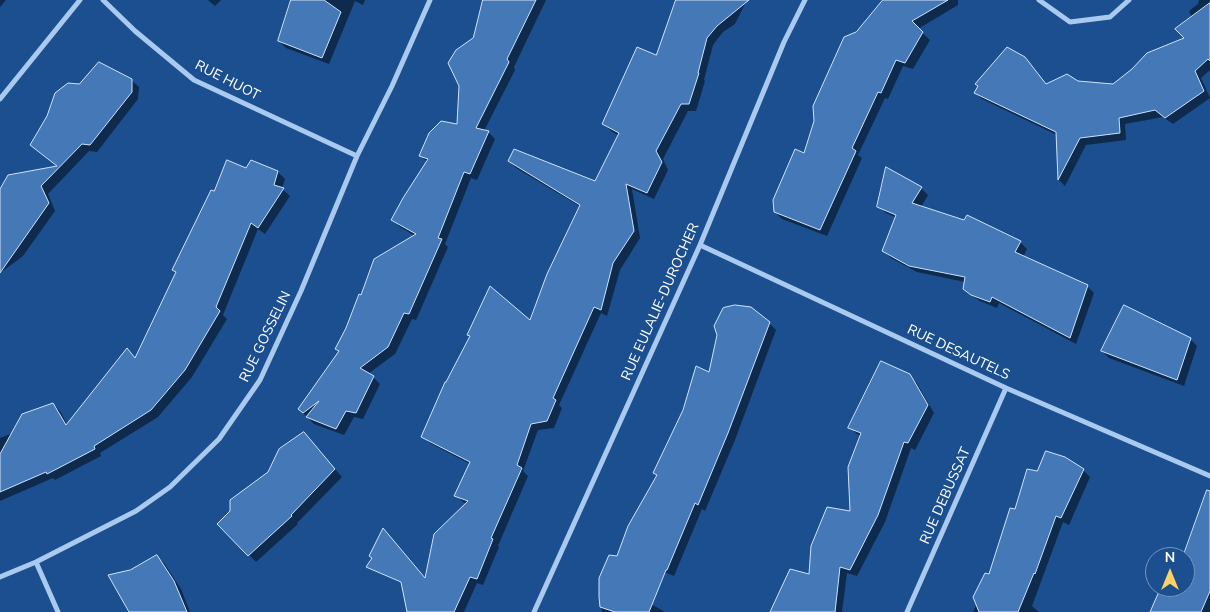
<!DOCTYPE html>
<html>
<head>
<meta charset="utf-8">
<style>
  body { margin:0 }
  #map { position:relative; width:1210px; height:612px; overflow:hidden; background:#1b4f8f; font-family:"Nunito Sans",sans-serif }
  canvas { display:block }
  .north { position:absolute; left:1145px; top:547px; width:50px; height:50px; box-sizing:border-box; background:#1b4f8f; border:1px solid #7695bc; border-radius:50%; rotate:0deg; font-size:14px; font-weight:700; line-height:20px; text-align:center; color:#fff }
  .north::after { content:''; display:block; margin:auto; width:18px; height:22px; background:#ffd166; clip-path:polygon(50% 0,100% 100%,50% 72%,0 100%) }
</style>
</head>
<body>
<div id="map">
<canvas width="1210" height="612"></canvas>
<div class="north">N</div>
</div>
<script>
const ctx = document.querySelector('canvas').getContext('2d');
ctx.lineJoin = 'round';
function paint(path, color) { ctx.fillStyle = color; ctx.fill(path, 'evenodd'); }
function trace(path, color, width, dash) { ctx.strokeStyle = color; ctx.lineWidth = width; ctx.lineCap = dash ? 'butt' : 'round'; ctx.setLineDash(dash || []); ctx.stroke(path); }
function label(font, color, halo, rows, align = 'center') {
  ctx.font = font + ' "Nunito Sans",sans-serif'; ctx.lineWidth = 4; ctx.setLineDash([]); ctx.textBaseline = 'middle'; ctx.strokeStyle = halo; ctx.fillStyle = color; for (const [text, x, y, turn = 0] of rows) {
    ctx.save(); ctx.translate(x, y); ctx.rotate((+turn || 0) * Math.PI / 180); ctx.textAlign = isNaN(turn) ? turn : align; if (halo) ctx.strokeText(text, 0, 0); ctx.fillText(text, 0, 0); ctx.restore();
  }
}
paint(new Path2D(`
  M 0,0 L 6,0 L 0,7 Z
  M 208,0 L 221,0 L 215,6 Z
  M 292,0 L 365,0 L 363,5 L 355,1 L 329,64 L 286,48 L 279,41 Z
  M 484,0 L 546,0 L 514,67 L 515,70 L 484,131 L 488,132 L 495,139 L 477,180 L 471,178 L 445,244 L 448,247 L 416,320 L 412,319 L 395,354 L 368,374 L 373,377 L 380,384 L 363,419 L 354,417 L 344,435 L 314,424 L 299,409 L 340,352 L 337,349 L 362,297 L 415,236 L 400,227 L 393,220 L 427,162 L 421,156 L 458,125 L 474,38 Z
  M 677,0 L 747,0 L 735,24 L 723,32 L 713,45 L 704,80 L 705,81 L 696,111 L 688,111 L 663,159 L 668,170 L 654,199 L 632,189 L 640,238 L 620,270 L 607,316 L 601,313 L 559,405 L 562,408 L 554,428 L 538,430 L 523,471 L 528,476 L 498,546 L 499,547 L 483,585 L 477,583 L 464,612 L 409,612 L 395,543 L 426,580 L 467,504 L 463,502 L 456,495 L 470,464 L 430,443 L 423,437 L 530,323 L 581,207 L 516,168 L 509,161 L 595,183 L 619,136 L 611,131 L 604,124 L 656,56 Z
  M 884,0 L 958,0 L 958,5 L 918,29 L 930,40 L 913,69 L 903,66 L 888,99 L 885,98 L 858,155 L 862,158 L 827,236 L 782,219 L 775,212 L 805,155 L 857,33 Z
  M 1199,0 L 1210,0 L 1210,70 L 1201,78 L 1210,98 L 1173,124 L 1163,117 L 1125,124 L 1126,140 L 1086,145 L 1065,186 L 1059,180 L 1057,135 L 982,99 L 975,93 L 1024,58 L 1047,85 L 1078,82 L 1114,85 L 1186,38 L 1192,18 L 1189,11 L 1198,4 Z
  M 131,80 L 139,87 L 138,99 L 97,152 L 89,151 L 48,194 L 55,211 L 23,256 L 0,273 L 0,192 L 59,167 L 39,152 L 32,145 L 80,85 Z
  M 247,169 L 278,172 L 285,179 L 282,189 L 290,196 L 265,234 L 258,229 L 223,315 L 227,319 L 192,377 L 158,417 L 100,453 L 101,456 L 55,480 L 53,478 L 0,501 L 0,438 L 13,433 L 53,404 L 60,411 L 67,424 L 135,359 L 177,274 L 173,270 L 215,193 Z
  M 887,169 L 921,188 L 928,195 L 921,207 L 964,221 L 967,217 L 1020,242 L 1027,249 L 1023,257 L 1087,286 L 1094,293 L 1076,344 L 999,303 L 997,308 L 980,301 L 971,295 L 964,288 L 965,282 L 917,272 L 891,258 L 884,251 L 897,218 L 886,213 L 879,206 Z
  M 769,323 L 776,330 L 735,440 L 705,511 L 702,509 L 674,576 L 627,557 L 658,476 L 655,473 L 709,373 L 718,335 Z
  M 1190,339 L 1197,346 L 1184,386 L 1109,358 L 1102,351 Z
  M 909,375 L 916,382 L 934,413 L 915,450 L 911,448 L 885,522 L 857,576 L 847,573 L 842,612 L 772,612 L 810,576 L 851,512 L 861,436 L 857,434 L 850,427 Z
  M 304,433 L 342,477 L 297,523 L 298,524 L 256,562 L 219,524 L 269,473 Z
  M 1083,470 L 1090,477 L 1069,525 L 1063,522 L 1032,606 L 1039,612 L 973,612 L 990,576 L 1016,511 L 1038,472 Z
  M 1210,529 L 1210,612 L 1152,612 L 1163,587 L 1185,587 L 1185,557 L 1184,557 Z
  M 157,557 L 164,563 L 181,589 L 190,612 L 130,612 Z
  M 600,575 L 665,612 L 602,612 L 600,597 Z`), '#0007');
const building = new Path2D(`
  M 291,0 L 324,0 L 341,12 L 322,58 L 278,41 Z
  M 483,0 L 536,0 L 507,59 L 509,62 L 476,128 L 489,131 L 470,174 L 464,172 L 438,238 L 442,239 L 409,314 L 404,313 L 388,347 L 360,368 L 374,376 L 356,413 L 346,411 L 336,429 L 306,417 L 319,401 L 303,413 L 298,409 L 339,351 L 335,349 L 346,328 L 359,294 L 361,295 L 374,259 L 416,234 L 391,220 L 403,198 L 428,159 L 419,156 L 429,133 L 441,121 L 457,124 L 459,86 L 448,63 L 456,50 L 473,38 Z
  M 676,0 L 749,0 L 717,26 L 707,38 L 698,73 L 699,73 L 689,104 L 681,104 L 656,151 L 662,162 L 647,193 L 626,184 L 634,231 L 613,263 L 601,310 L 594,307 L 553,398 L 556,400 L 547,421 L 531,424 L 517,465 L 522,468 L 491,538 L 493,539 L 477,579 L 470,577 L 454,612 L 407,612 L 401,582 L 366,567 L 372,558 L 369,556 L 383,528 L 425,578 L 434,534 L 468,501 L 454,496 L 470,462 L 421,437 L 445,382 L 446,382 L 470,336 L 467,335 L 490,286 L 530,320 L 547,274 L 580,205 L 508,161 L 514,149 L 595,181 L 619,133 L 602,124 L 637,47 L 656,55 Z
  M 883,0 L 948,0 L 912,21 L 923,32 L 905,63 L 896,60 L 881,93 L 878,92 L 852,148 L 856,151 L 820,230 L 774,212 L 773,200 L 795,149 L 804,153 L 814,121 L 813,106 L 844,37 L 856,32 Z
  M 1210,3 L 1210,61 L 1208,59 L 1195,71 L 1204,91 L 1165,118 L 1155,110 L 1119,118 L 1120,133 L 1080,138 L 1058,180 L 1056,132 L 974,93 L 978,86 L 975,84 L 1007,47 L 1025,57 L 1046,84 L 1067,74 L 1078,81 L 1113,84 L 1132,69 L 1147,53 L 1184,38 L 1175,29 Z
  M 99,62 L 132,79 L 132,92 L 90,145 L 82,144 L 41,186 L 49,203 L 0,273 L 0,189 L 8,175 L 57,166 L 30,145 L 47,116 L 55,93 L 68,83 L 79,84 Z
  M 227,160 L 246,168 L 251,160 L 278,171 L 274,185 L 284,188 L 258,228 L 251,223 L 216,307 L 220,311 L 185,370 L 151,410 L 94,446 L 95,449 L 47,474 L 46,472 L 0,492 L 0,454 L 22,414 L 53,403 L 66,425 L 127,348 L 135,358 L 176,272 L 172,270 L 211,190 L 214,191 Z
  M 886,167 L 922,187 L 912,203 L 964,220 L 967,215 L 1021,241 L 1015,252 L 1088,285 L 1070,338 L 992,297 L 990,302 L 971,295 L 963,289 L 965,277 L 909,266 L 882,251 L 896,215 L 877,207 Z
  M 735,305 L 751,307 L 770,322 L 728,433 L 698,505 L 695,503 L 667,570 L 666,570 L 649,612 L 615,612 L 600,607 L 599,597 L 599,578 L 609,555 L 617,556 L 628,526 L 657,475 L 653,473 L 683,410 L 696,366 L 709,372 L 717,335 L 714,326 L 723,308 Z
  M 1124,305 L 1191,338 L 1177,380 L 1101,351 Z
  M 881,361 L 910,374 L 928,405 L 908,443 L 904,442 L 878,515 L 850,570 L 840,567 L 835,612 L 770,612 L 790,569 L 809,574 L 811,546 L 827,507 L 850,511 L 848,467 L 861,433 L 848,428 Z
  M 304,432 L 335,469 L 291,515 L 292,516 L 248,556 L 217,524 L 230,511 L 230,500 L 268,472 L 279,449 Z
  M 1046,451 L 1065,457 L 1084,469 L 1061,518 L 1056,516 L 1035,574 L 1034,573 L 1018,612 L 979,612 L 973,597 L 985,573 L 989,574 L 1010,508 L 1015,509 L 1027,469 L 1037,471 Z
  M 1207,490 L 1210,491 L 1210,591 L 1201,612 L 1150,612 L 1161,587 L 1185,587 L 1185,557 L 1183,557 Z
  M 157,555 L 174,581 L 187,612 L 129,612 L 108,575 L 130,570 Z`);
paint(building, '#4478b7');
trace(building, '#cfe3fa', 1);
trace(new Path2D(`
  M 103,0 L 135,31 L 194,80 L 357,156
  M 1039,0 L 1070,22 L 1110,17 L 1129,0
  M 0,99 L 80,0
  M 700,245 L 1006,388 L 1210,476
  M 36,562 L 58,612
  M 0,577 L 36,562 L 136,511 L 170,487 L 219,439 L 260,380 L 301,291 L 357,156 L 392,86 L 430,0
  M 534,612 L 700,245 L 784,42 L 805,0
  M 907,612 L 1006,388`), '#a9c9ee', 5);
label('14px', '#fff', '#1b4f8f', [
  ["RUE HUOT",227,81,27],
  ["RUE EULALIE-DUROCHER",661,302,-66],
  ["RUE GOSSELIN",266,337,-64],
  ["RUE DESAUTELS",958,353,25],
  ["RUE DEBUSSAT",946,496,-66]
]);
</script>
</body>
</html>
